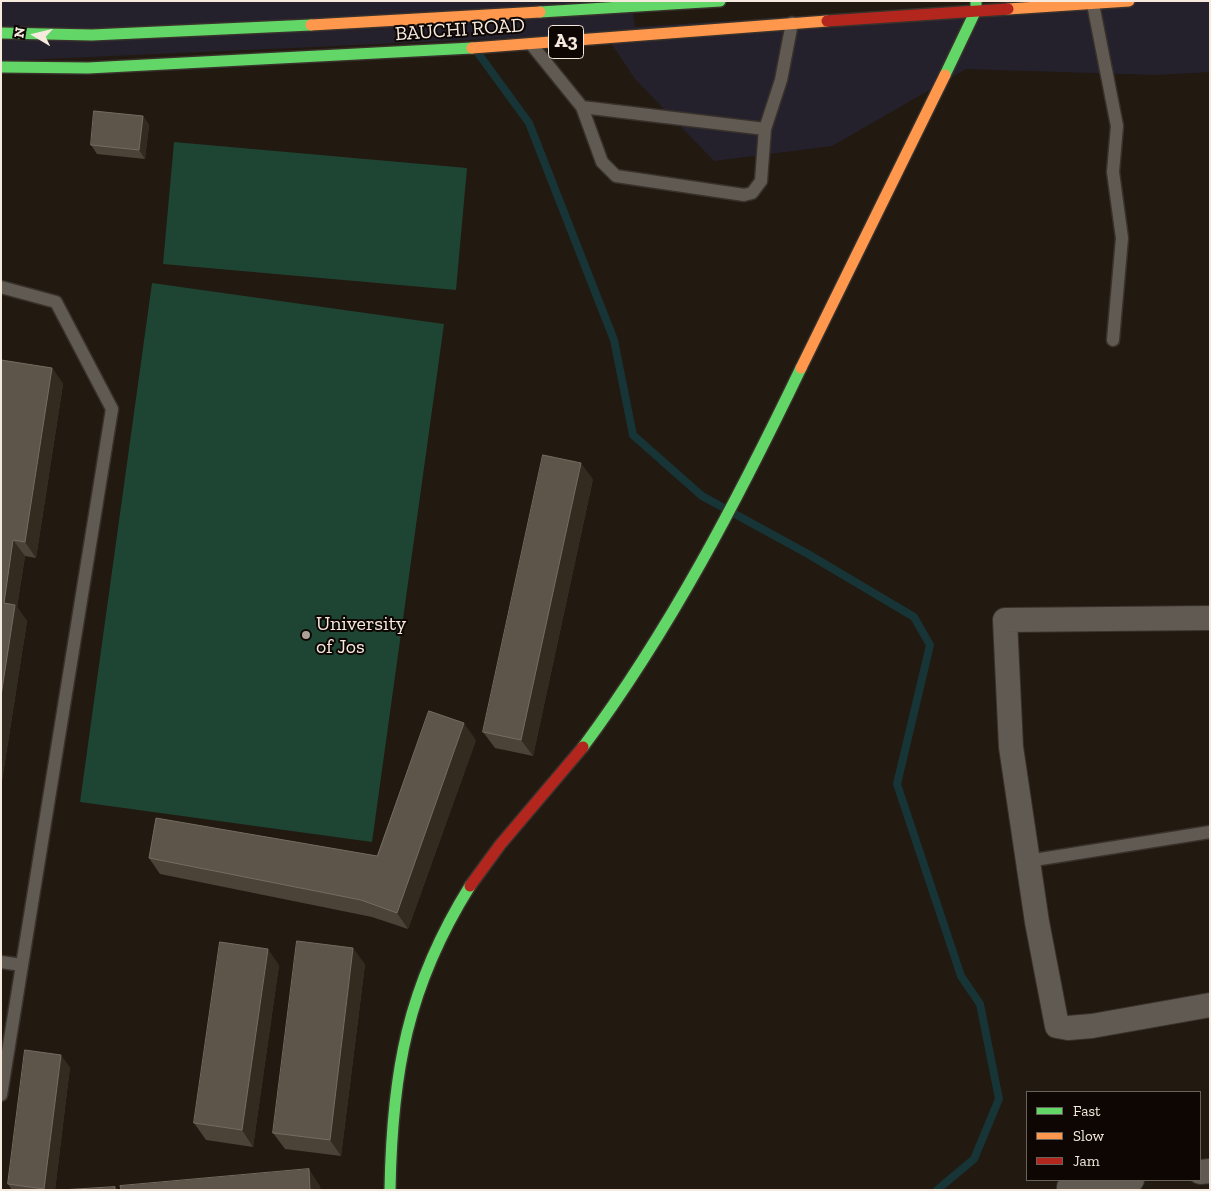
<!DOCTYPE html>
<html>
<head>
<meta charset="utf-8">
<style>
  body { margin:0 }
  #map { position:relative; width:1211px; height:1191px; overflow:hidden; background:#221910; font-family:"Zilla Slab",serif }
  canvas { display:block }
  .frame { position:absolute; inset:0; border:2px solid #f6eadf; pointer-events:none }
  .legend { position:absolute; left:1026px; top:1091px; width:175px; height:90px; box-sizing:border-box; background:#0d0602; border:1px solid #6a615a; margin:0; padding:6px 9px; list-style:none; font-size:15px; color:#f6eadf }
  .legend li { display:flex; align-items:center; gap:10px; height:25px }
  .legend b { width:25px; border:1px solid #6a615a }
  .north { position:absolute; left:10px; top:10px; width:50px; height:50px; -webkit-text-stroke:4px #0d0602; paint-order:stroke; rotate:279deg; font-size:14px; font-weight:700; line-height:20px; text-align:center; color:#f6eadf }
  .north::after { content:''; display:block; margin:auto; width:18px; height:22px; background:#f6eadf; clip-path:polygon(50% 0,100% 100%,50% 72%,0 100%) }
</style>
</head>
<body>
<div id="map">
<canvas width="1211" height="1191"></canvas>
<div class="frame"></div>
<ul class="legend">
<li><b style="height:6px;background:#63d668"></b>Fast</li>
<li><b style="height:6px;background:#ff974d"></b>Slow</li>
<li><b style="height:6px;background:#b3261e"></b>Jam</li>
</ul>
<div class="north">N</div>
</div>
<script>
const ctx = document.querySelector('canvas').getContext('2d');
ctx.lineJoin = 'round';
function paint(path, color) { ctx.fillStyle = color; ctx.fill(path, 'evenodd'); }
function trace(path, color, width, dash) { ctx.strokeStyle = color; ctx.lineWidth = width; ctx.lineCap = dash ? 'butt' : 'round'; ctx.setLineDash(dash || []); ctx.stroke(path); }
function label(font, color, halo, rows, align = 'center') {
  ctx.font = font + ' "Zilla Slab",serif'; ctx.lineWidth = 4; ctx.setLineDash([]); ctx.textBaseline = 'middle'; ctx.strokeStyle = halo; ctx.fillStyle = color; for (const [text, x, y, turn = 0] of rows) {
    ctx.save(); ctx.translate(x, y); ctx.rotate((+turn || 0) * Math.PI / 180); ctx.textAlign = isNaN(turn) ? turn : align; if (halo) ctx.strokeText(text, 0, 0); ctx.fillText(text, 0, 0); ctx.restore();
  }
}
paint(new Path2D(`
  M 1,1 L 631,1 L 635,27 L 1034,1 L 1210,1 L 1210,72 L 1156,75 L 966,69 L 832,146 L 714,161 L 635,79 L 605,34 L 1,61 Z`), '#24212d');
paint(new Path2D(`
  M 174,142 L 467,168 L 456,290 L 163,264 Z
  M 152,283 L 444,324 L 372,842 L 80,802 Z`), '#1e4433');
trace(new Path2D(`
  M 478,53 L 529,123 L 614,340 L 633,435 L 702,496 L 808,554 L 914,617 L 930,645 L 897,784 L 961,976 L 980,1004 L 999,1099 L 974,1159 L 937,1190`), '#173437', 8);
const lane = new Path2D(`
  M 1093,4 L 1117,126 L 1113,172 L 1122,238 L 1113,340
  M 531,44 L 582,107 L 765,129 L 781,80 L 792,23
  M 582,107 L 602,162 L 616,176 L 744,195 L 752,193 L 761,181 L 765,129
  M 1,287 L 56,302 L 112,409 L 1,1095
  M 1028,861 L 1210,832
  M 1,962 L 22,965`);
const street = new Path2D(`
  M 1210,618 L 1005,620 L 1011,747 L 1037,922 L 1057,1026 L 1068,1028 L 1092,1026 L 1210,1005
  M 1200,1172 L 1210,1171
  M 1069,1187 L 1132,1180`);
const fast = new Path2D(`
  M 540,12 L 720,1
  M 1,33 L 92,35 L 311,25
  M 1,67 L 88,68 L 472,48
  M 945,75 L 976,10 L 976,1
  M 583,747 C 670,630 738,499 801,368
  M 390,1190 C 392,1073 407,987 470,886`);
const slow = new Path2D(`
  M 1008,9 L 1129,1
  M 311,25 L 540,12
  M 472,48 L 827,21
  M 801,368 L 945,75`);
const jam = new Path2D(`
  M 827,21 L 1008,9
  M 470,886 L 500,845 L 583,747`);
trace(lane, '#39322c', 15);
trace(street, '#39322c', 26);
trace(fast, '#39322c', 14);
trace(slow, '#39322c', 14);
trace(jam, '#39322c', 14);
trace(lane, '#615a53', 12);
trace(street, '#615a53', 24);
trace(fast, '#63d668', 11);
trace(slow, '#ff974d', 11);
trace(jam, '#b3261e', 11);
paint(new Path2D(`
  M 143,116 L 149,125 L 145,159 L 97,154 L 91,145 Z
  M 1,360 L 52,368 L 63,384 L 36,558 L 25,556 L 17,607 L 27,621 L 1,787 Z
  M 593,479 L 533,756 L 495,748 L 483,732 Z
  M 476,740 L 408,929 L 372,917 L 160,874 L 149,858 L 377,856 Z
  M 365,964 L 341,1156 L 285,1149 L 273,1133 Z
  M 279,965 L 253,1147 L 206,1140 L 194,1123 Z
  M 70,1067 L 55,1190 L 12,1190 L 8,1184 Z`), '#4b4338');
paint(new Path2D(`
  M 143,116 L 149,125 L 145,159 L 139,150 Z
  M 52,368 L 63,384 L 36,558 L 25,542 Z
  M 581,463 L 593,479 L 533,756 L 521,740 Z
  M 13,540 L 25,556 L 17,607 L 27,621 L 1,787 L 1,696 L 4,603 Z
  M 464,723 L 476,740 L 408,929 L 397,913 Z
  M 353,948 L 365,964 L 341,1156 L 330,1140 Z
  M 268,949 L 279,965 L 253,1147 L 242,1130 Z
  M 61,1055 L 70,1067 L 55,1190 L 45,1190 L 44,1189 Z
  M 309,1169 L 320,1186 L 321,1190 L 310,1190 Z`), '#332a20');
const building = new Path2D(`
  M 94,111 L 143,116 L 139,150 L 91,145 Z
  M 1,360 L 52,368 L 25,542 L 13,540 L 4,603 L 15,605 L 1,696 Z
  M 543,455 L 581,463 L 521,740 L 483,732 Z
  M 429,711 L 464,723 L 397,913 L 361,900 L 149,858 L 156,818 L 377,856 Z
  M 297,941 L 353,948 L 330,1140 L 273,1133 Z
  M 220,942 L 268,949 L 242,1130 L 194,1123 Z
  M 25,1050 L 61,1055 L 44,1189 L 8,1184 Z
  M 309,1169 L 310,1190 L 121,1190 L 120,1186 Z
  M 115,1187 L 115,1190 L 61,1190 Z`);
paint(building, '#5d554a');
trace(building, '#756c61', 1);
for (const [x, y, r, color] of [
  [306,635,5,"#aca197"]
]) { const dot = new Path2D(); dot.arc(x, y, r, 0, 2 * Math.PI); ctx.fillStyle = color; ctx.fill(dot); trace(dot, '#0d0602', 2); }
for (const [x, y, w] of [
  [566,42,35]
]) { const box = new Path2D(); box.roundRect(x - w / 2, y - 16.5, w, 33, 4); ctx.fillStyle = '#0d0602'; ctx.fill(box); trace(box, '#f6eadf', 1); }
label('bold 19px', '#f6eadf', null, [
  ["A3",566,42]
]);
label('20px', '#f6eadf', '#0d0602', [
  ["BAUCHI ROAD",460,30,-4]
]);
label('20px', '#f6eadf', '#0d0602', [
  ["University",316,624],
  ["of Jos",316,647]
], 'left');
</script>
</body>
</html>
